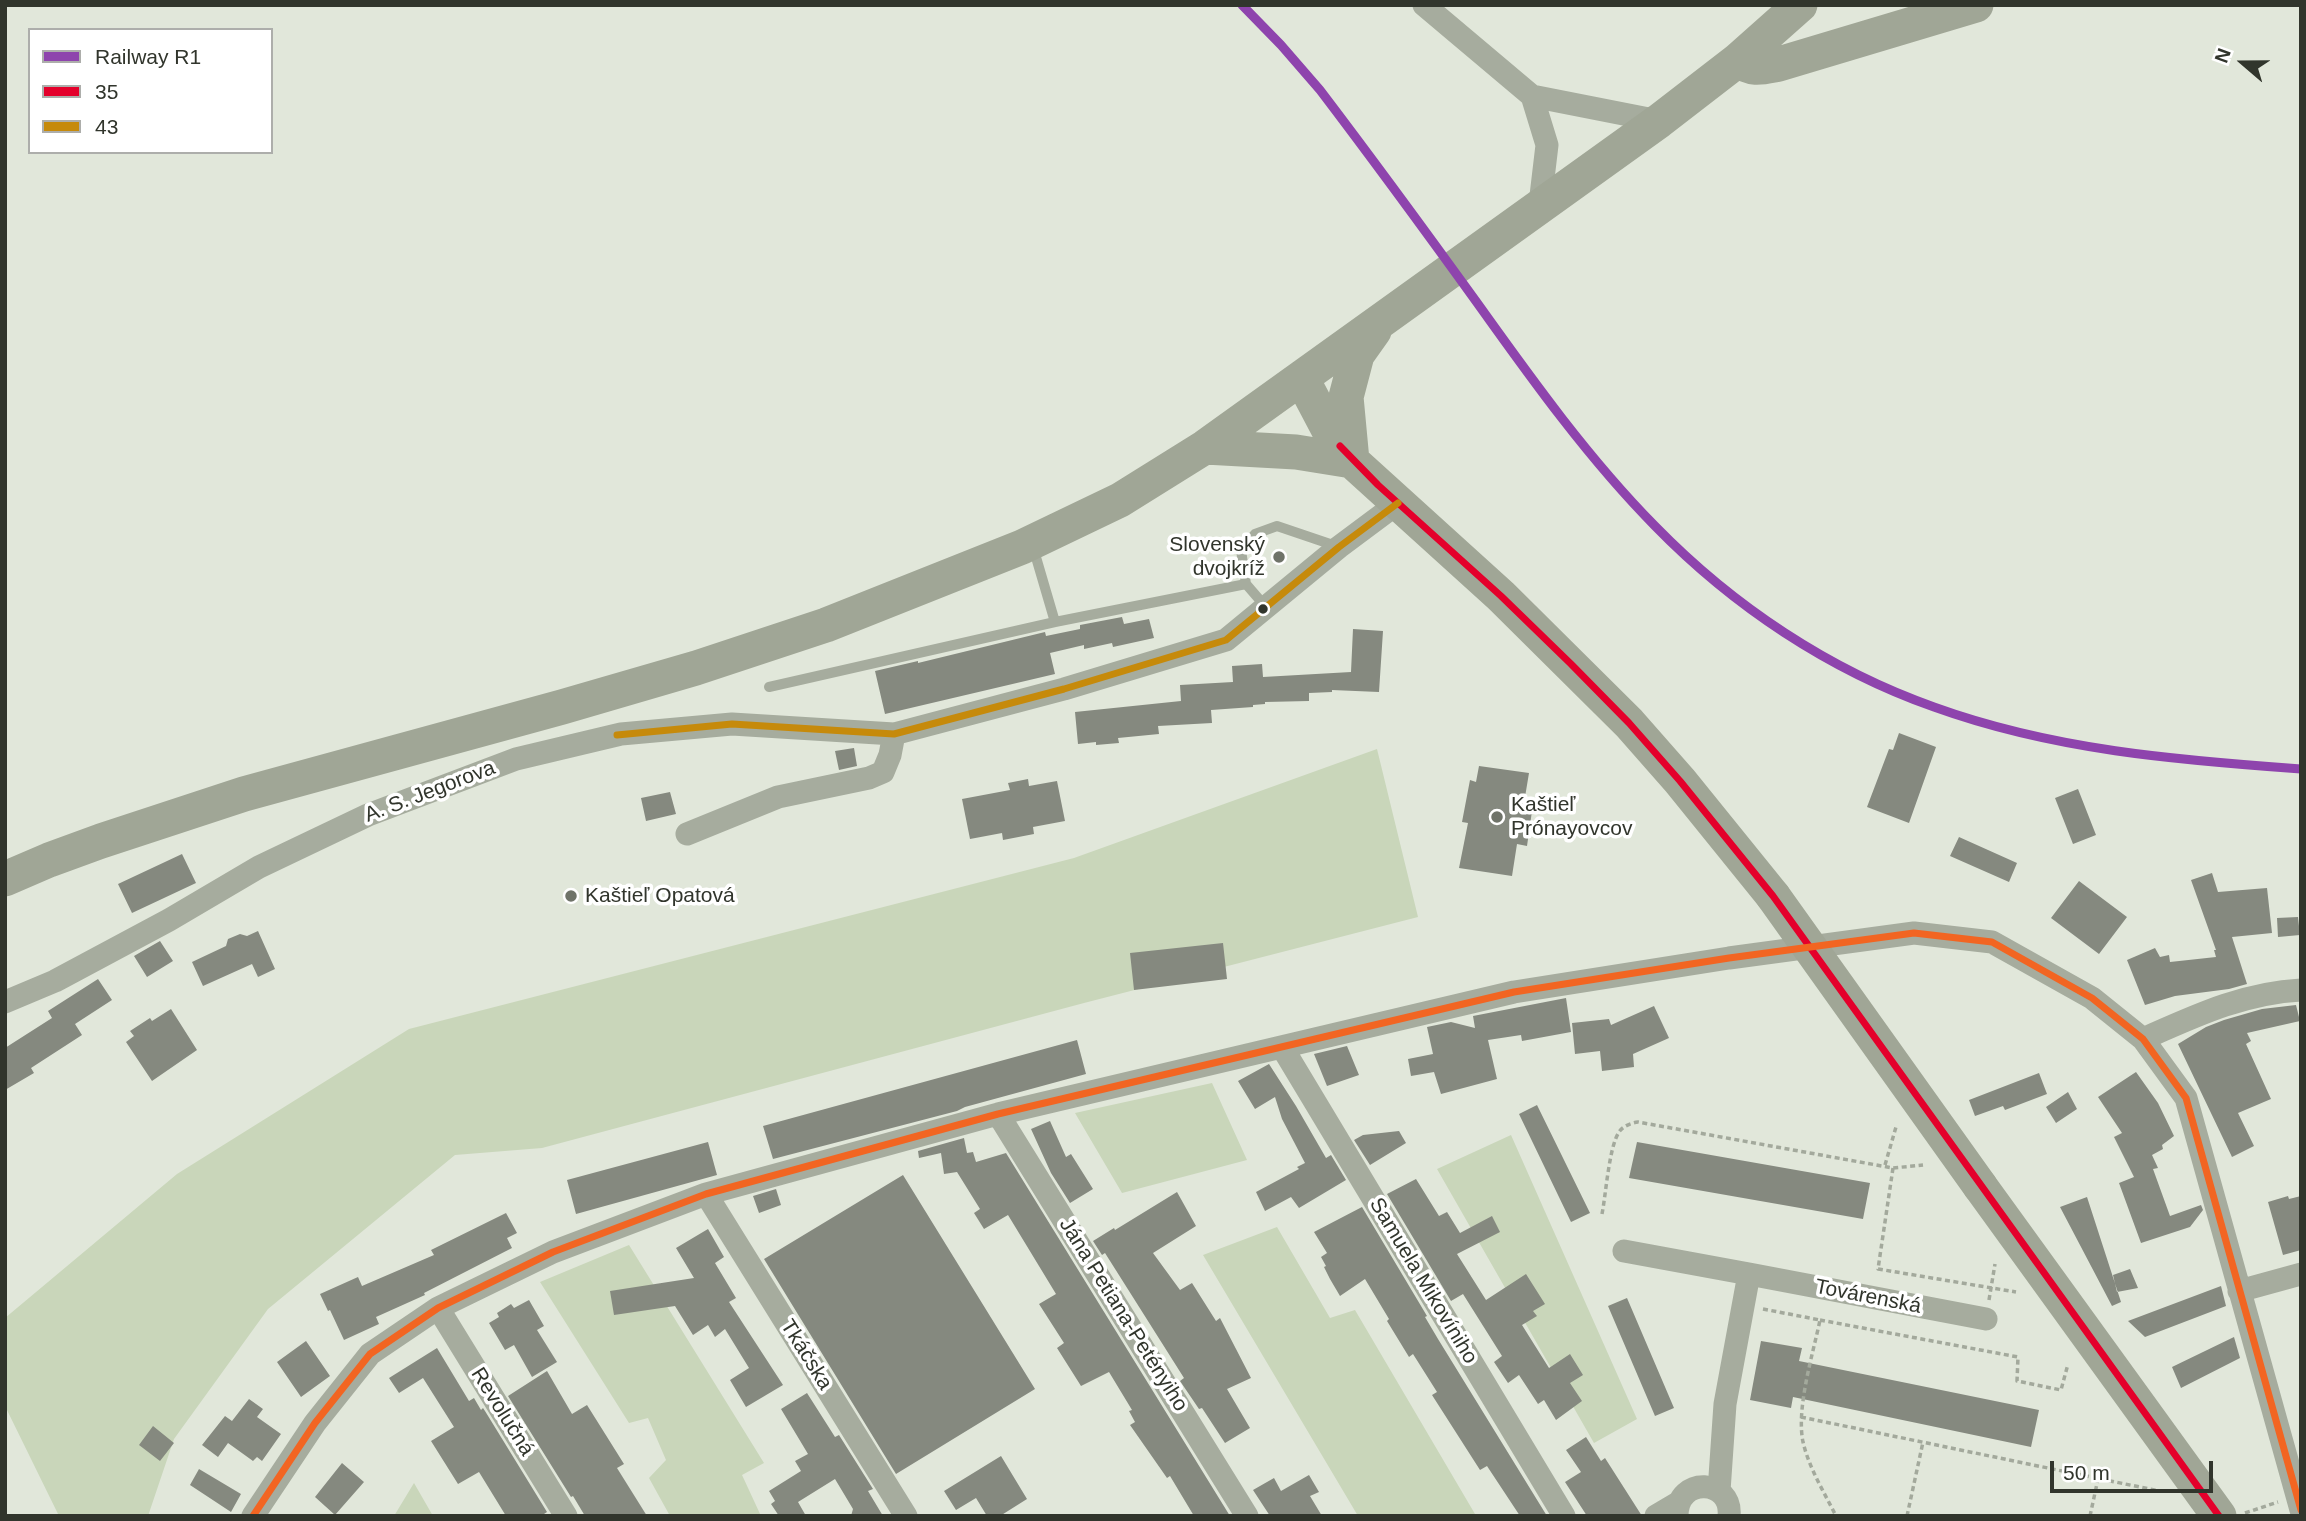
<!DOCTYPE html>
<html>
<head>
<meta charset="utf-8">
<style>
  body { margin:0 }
  #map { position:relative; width:2306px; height:1521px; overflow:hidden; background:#e1e7da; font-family:Arial,sans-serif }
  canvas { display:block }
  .frame { position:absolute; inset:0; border:7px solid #31352c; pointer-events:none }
  .legend { position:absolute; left:28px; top:28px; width:245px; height:126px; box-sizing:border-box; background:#fff; border:2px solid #adaeab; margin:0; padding:9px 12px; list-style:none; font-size:21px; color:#31352c }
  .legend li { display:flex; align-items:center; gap:14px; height:35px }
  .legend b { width:35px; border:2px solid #adaeab }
  .north { position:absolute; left:2208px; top:28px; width:70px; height:70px; -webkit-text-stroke:5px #fff; paint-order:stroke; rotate:290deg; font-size:19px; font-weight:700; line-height:28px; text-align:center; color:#31352c }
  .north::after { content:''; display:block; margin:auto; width:24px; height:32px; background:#31352c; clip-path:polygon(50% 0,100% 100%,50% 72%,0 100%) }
  .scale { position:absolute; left:2050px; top:1461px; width:163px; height:32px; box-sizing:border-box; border:4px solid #31352c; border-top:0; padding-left:9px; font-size:21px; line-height:24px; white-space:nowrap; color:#31352c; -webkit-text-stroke:5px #fff; paint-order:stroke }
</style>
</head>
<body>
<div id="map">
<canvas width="2306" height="1521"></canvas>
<div class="frame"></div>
<ul class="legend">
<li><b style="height:9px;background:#8e44ad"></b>Railway R1</li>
<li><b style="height:9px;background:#e4002b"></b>35</li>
<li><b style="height:9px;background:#c68a0b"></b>43</li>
</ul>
<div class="north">N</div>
<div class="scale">50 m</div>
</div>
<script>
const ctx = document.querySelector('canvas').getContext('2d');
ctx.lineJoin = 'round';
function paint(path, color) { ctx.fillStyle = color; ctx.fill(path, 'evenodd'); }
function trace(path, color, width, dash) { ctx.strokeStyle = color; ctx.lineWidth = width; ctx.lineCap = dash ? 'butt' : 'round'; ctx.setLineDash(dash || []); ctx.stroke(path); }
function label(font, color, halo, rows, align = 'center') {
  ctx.font = font + ' Arial,sans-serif'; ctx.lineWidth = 7; ctx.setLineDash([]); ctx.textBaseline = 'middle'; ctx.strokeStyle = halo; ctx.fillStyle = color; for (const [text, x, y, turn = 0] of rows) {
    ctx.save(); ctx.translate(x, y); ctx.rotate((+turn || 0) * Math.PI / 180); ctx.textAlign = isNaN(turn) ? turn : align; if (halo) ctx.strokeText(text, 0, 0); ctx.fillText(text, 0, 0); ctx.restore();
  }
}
paint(new Path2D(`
  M 1377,749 L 1418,917 L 1084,1003 L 542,1148 L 455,1155 L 268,1309 L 174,1439 L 148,1516 L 59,1516 L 5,1406 L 5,1318 L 177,1174 L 409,1029 L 1074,858 Z
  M 1212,1083 L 1247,1160 L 1122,1193 L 1075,1113 Z
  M 1511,1135 L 1637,1419 L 1594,1443 L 1437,1169 Z
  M 1277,1227 L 1330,1318 L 1355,1310 L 1475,1514 L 1472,1516 L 1358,1516 L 1203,1255 Z
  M 629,1245 L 764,1463 L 742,1475 L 761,1516 L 670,1516 L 649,1478 L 666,1460 L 648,1418 L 629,1423 L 540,1282 Z
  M 414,1483 L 433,1516 L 394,1516 Z`), '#c9d6ba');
paint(new Path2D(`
  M 1122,617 L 1124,624 L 1149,619 L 1154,638 L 1113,647 L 1112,643 L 1084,649 L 1084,645 L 1050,653 L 1055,674 L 885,714 L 875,671 L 918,661 L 918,663 L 1045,632 L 1046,636 L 1080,629 L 1080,625 Z
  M 1353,629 L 1383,631 L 1379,692 L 1332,690 L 1332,692 L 1309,693 L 1309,701 L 1265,702 L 1265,704 L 1253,705 L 1253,707 L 1211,710 L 1212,723 L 1158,726 L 1159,734 L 1118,738 L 1119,743 L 1096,745 L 1096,742 L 1078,744 L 1075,712 L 1181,701 L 1180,685 L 1233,682 L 1232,666 L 1262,664 L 1263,677 L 1351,672 Z
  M 1899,733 L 1936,747 L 1909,823 L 1867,807 L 1889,749 L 1893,750 Z
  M 854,748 L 857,766 L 839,770 L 835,751 Z
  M 1479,766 L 1529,773 L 1523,809 L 1532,811 L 1527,846 L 1517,844 L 1512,876 L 1459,868 L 1468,823 L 1462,822 L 1470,780 L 1476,782 Z
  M 1028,779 L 1029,786 L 1057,781 L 1065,821 L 1033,827 L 1034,834 L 1003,840 L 1002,833 L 970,839 L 962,799 L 1010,790 L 1008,783 Z
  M 2078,789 L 2096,835 L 2073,844 L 2055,798 Z
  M 670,792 L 676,814 L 646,821 L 641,798 Z
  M 1959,837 L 2017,863 L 2009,882 L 1950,856 Z
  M 182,854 L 196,883 L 132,913 L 118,884 Z
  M 2212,873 L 2218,892 L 2267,888 L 2272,933 L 2232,937 L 2247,984 L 2229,989 L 2175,996 L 2145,1005 L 2127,960 L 2155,948 L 2160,957 L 2169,955 L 2170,962 L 2216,957 L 2214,950 L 2216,950 L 2191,880 Z
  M 2079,881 L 2127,917 L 2099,954 L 2051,918 Z
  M 2298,917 L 2300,935 L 2278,937 L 2277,918 Z
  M 258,931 L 275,969 L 258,977 L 252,964 L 203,986 L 192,962 L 226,946 L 228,939 L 240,934 L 247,936 Z
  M 160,941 L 173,961 L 147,977 L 134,956 Z
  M 1223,943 L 1227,979 L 1134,990 L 1130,953 Z
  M 98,979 L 112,1000 L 75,1024 L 82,1035 L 31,1068 L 34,1073 L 5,1090 L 5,1048 L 52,1018 L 48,1011 Z
  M 1566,998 L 1571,1032 L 1522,1041 L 1521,1035 L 1488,1040 L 1497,1079 L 1441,1094 L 1434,1072 L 1411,1076 L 1408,1059 L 1433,1054 L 1427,1027 L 1451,1022 L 1475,1028 L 1473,1016 Z
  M 2296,1005 L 2300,1021 L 2247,1033 L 2251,1041 L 2246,1044 L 2271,1099 L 2238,1113 L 2254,1146 L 2232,1157 L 2178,1044 L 2206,1027 L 2224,1020 L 2262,1009 Z
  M 1654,1006 L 1669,1038 L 1633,1054 L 1634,1067 L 1602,1071 L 1600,1051 L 1575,1054 L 1572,1023 L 1609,1019 L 1611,1025 Z
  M 171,1009 L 197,1050 L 152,1081 L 126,1042 L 134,1036 L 130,1031 L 150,1018 L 152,1021 Z
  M 1077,1040 L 1086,1074 L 965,1107 L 957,1111 L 773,1159 L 763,1126 Z
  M 1347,1046 L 1359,1075 L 1327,1086 L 1314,1054 Z
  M 1269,1064 L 1296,1106 L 1326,1158 L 1331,1155 L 1346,1180 L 1299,1208 L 1291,1197 L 1265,1211 L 1256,1192 L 1299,1169 L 1297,1167 L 1305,1163 L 1282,1119 L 1275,1097 L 1255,1109 L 1238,1081 Z
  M 2136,1072 L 2158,1103 L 2174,1136 L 2162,1145 L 2163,1149 L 2152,1155 L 2158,1168 L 2153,1169 L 2170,1216 L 2201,1205 L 2203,1210 L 2190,1227 L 2141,1243 L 2119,1183 L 2134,1177 L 2114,1137 L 2122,1133 L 2098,1097 Z
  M 2039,1073 L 2047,1094 L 2005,1110 L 2003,1106 L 1975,1116 L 1969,1100 Z
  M 2068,1092 L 2077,1109 L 2056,1123 L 2046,1107 Z
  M 1537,1105 L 1590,1213 L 1571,1222 L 1519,1114 Z
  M 1050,1121 L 1066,1157 L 1071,1154 L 1093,1189 L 1070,1203 L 1051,1173 L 1031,1129 Z
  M 1399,1131 L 1406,1143 L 1370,1165 L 1354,1140 L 1363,1135 Z
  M 964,1138 L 967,1153 L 973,1152 L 976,1162 L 1006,1153 L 1230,1516 L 1194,1516 L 1170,1476 L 1167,1478 L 1130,1425 L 1135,1422 L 1129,1411 L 1132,1410 L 1109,1372 L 1081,1386 L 1057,1348 L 1064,1343 L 1039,1304 L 1056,1294 L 1008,1215 L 984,1229 L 974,1213 L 980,1209 L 957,1172 L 944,1174 L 941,1153 L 919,1158 L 918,1151 Z
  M 708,1142 L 717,1175 L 576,1214 L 567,1180 Z
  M 1637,1142 L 1870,1183 L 1863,1219 L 1629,1178 Z
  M 903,1175 L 1035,1389 L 896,1474 L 764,1259 Z
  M 1416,1179 L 1439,1216 L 1447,1212 L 1460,1233 L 1492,1216 L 1500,1232 L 1457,1254 L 1486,1300 L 1526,1274 L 1545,1304 L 1533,1311 L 1537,1316 L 1522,1325 L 1549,1368 L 1570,1354 L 1583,1375 L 1570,1383 L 1582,1401 L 1556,1420 L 1544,1400 L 1538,1404 L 1519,1375 L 1508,1383 L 1494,1362 L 1502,1356 L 1463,1294 L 1451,1301 L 1387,1194 Z
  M 776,1189 L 781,1205 L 759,1213 L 753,1196 Z
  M 1177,1192 L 1196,1226 L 1153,1253 L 1180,1290 L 1192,1283 L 1216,1321 L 1220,1318 L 1251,1378 L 1227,1389 L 1250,1428 L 1225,1443 L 1202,1408 L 1199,1409 L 1180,1381 L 1184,1378 L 1105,1253 L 1102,1255 L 1093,1241 L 1114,1228 L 1115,1230 Z
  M 2288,1196 L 2289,1199 L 2301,1196 L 2301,1250 L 2283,1255 L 2268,1202 Z
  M 2087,1197 L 2121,1302 L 2112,1306 L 2060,1207 Z
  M 1362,1207 L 1427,1316 L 1425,1317 L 1438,1339 L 1547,1516 L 1520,1516 L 1487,1466 L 1480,1470 L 1432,1395 L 1437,1392 L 1413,1354 L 1409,1357 L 1387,1321 L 1389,1319 L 1365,1279 L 1340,1296 L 1330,1279 L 1324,1267 L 1326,1266 L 1321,1257 L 1327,1253 L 1314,1232 Z
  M 506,1213 L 517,1233 L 507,1238 L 512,1248 L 424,1293 L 425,1295 L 376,1317 L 379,1324 L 344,1340 L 330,1310 L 328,1311 L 320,1294 L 358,1277 L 362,1286 L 434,1255 L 431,1250 Z
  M 708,1229 L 724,1257 L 715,1263 L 736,1298 L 729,1302 L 783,1385 L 746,1407 L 730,1380 L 749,1368 L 725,1329 L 715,1337 L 708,1325 L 693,1335 L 675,1306 L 614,1315 L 610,1291 L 694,1278 L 676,1248 Z
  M 2130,1269 L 2138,1288 L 2117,1292 L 2113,1275 Z
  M 2221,1286 L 2226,1306 L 2145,1337 L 2128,1321 Z
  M 1627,1298 L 1674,1408 L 1655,1416 L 1608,1306 Z
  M 529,1300 L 544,1326 L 537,1330 L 557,1362 L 532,1377 L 514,1345 L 505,1350 L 489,1323 L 499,1317 L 497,1313 L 511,1304 L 514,1308 Z
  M 2234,1337 L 2240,1358 L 2181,1388 L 2172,1367 Z
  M 306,1341 L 330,1376 L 301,1397 L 277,1362 Z
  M 1761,1341 L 1802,1348 L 1799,1361 L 2039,1410 L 2031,1447 L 1793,1397 L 1791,1408 L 1750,1400 Z
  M 437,1348 L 469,1401 L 474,1398 L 481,1410 L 483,1408 L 485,1411 L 547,1512 L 541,1516 L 506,1516 L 479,1472 L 458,1484 L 431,1441 L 454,1427 L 423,1378 L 399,1393 L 389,1378 Z
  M 547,1371 L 572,1414 L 587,1405 L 624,1464 L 617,1468 L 647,1516 L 585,1516 L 573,1496 L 571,1497 L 508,1396 Z
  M 807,1393 L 835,1437 L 839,1435 L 873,1489 L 868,1491 L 883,1516 L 851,1516 L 853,1509 L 835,1479 L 798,1502 L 806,1516 L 779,1516 L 771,1504 L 775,1501 L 769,1491 L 801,1471 L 795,1461 L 808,1454 L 781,1409 Z
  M 249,1399 L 263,1409 L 257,1417 L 281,1434 L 262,1461 L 257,1457 L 253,1461 L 228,1443 L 218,1457 L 202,1445 L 225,1416 L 232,1421 Z
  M 153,1426 L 174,1443 L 160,1461 L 139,1445 Z
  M 1586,1437 L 1601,1461 L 1605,1458 L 1642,1516 L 1587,1516 L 1565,1482 L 1581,1472 L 1566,1450 Z
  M 1001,1456 L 1027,1499 L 1000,1516 L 987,1516 L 976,1498 L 956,1510 L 944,1491 Z
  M 342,1463 L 364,1482 L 335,1515 L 315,1497 Z
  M 199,1469 L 241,1494 L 231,1512 L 190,1485 Z
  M 1309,1475 L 1319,1492 L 1310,1496 L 1322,1516 L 1270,1516 L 1253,1490 L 1274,1478 L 1281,1491 Z`), '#85897f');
trace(new Path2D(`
  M 1885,1165 L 1896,1127
  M 1893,1168 L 1878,1269 L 2016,1292
  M 1602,1214 C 1606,1194 1609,1147 1619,1132 C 1623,1126 1631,1123 1638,1122 L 1893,1168 L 1923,1165
  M 1989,1300 L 1995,1264
  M 1763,1309 L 1820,1320 C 1813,1354 1796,1408 1803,1442 C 1809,1468 1824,1492 1836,1516
  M 1820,1320 L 2018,1357 L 2017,1381 L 2061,1390 L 2068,1364
  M 1801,1417 L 2159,1491
  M 2245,1513 L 2278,1502
  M 1907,1516 L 1923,1442
  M 2090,1516 L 2098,1479`), '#a3a99c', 3.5, [5, 3.5]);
trace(new Path2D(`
  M 1033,547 L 1055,622
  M 1265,606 L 1246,584 L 1241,550 L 1255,534 L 1277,526 L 1339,547
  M 769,687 L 1055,622 L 1246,584`), '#a6ac9e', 10);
trace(new Path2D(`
  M 1424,5 L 1532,96 L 1547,145 L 1540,204
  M 1532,96 L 1659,121
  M 687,834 L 778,797 L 869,778 L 883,772 L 890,755 L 894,734
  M 5,1002 L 55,981 L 169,920 L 259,867 L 368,815 L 516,759 L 621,734 L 732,724 L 894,734 L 1064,689 L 1226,640 L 1339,547 L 1398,503
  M 2143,1039 C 2195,1016 2243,993 2301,990
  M 1282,1047 L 1564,1516
  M 998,1114 L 1247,1516
  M 706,1194 L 906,1516
  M 1624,1251 L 1749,1274
  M 2239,1291 L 2301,1274
  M 438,1308 L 566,1516
  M 1719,1491 L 1725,1404 L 1749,1274 L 1986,1319
  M 253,1516 L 315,1423 L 370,1354 L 438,1308 L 553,1252 L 706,1194 L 998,1114 L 1514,992 L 1729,958 L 1914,933 L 1992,942 L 2092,998 L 2143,1039 L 2186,1098 L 2301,1510
  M 1656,1516 L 1678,1503
  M 1677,1516 C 1677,1475 1733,1479 1729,1516`), '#a6ac9e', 23);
trace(new Path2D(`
  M 1738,60 C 1752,71 1763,67 1779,64 L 1976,5
  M 1302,379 L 1332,436 L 1352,461 L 1501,596 L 1629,723 L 1680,781 L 1773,896
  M 1205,447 L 1296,452 L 1352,461
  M 1352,461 L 1346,397 L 1357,355 L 1374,331
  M 5,879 L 49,860 L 101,841 L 244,794 L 562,707 L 696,668 L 826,625 L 1022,547 L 1120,500 L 1205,447 L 1659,121 L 1738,60 L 1800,5
  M 1980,1186 L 2219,1516`), '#a0a696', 35);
trace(new Path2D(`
  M 1773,896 L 1980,1186`), '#a0a696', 35);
trace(new Path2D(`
  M 1340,446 L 1378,485 L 1501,596 L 1571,664 L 1629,723 L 1680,781 L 1773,896 L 2219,1516`), '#e4002b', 7);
trace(new Path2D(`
  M 617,735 L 732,724 L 894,734 L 1064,689 L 1226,640 L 1339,547 L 1398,503`), '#c68a0b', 7);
trace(new Path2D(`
  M 253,1516 L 315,1423 L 370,1354 L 438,1308 L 553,1252 L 706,1194 L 998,1114 L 1514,992 L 1729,958 L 1914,933 L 1992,942 L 2092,998 L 2143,1039 L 2186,1098 L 2301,1510`), '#f26522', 7);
trace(new Path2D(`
  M 1242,5 L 1281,45 L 1320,90 C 1374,161 1426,232 1478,304 C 1533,381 1589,459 1655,526 C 1733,606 1829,670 1934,707 C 2053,750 2176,760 2301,769`), '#8e44ad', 9);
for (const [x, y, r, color] of [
  [1279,557,7,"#6f7369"],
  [1263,609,6,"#31352c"],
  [1497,817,7,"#6f7369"],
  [571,896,7,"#6f7369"]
]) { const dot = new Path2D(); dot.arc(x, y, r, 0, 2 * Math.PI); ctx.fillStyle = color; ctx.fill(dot); trace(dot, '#fff', 2.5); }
label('21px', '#31352c', '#fff', [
  ["Slovenský",1265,545,"right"],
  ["dvojkríž",1265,569,"right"],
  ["Kaštieľ",1511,805],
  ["Prónayovcov",1511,829],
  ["Kaštieľ Opatová",585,896]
], 'left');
label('21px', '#31352c', '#fff', [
  ["A. S. Jegorova",430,792,-21],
  ["Samuela Mikovíniho",1423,1281,59],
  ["Továrenská",1868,1297,11],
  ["Jána Petiana-Petényiho",1123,1315,58],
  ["Tkáčska",806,1355,58],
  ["Revolučná",502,1412,58]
]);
</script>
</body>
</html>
